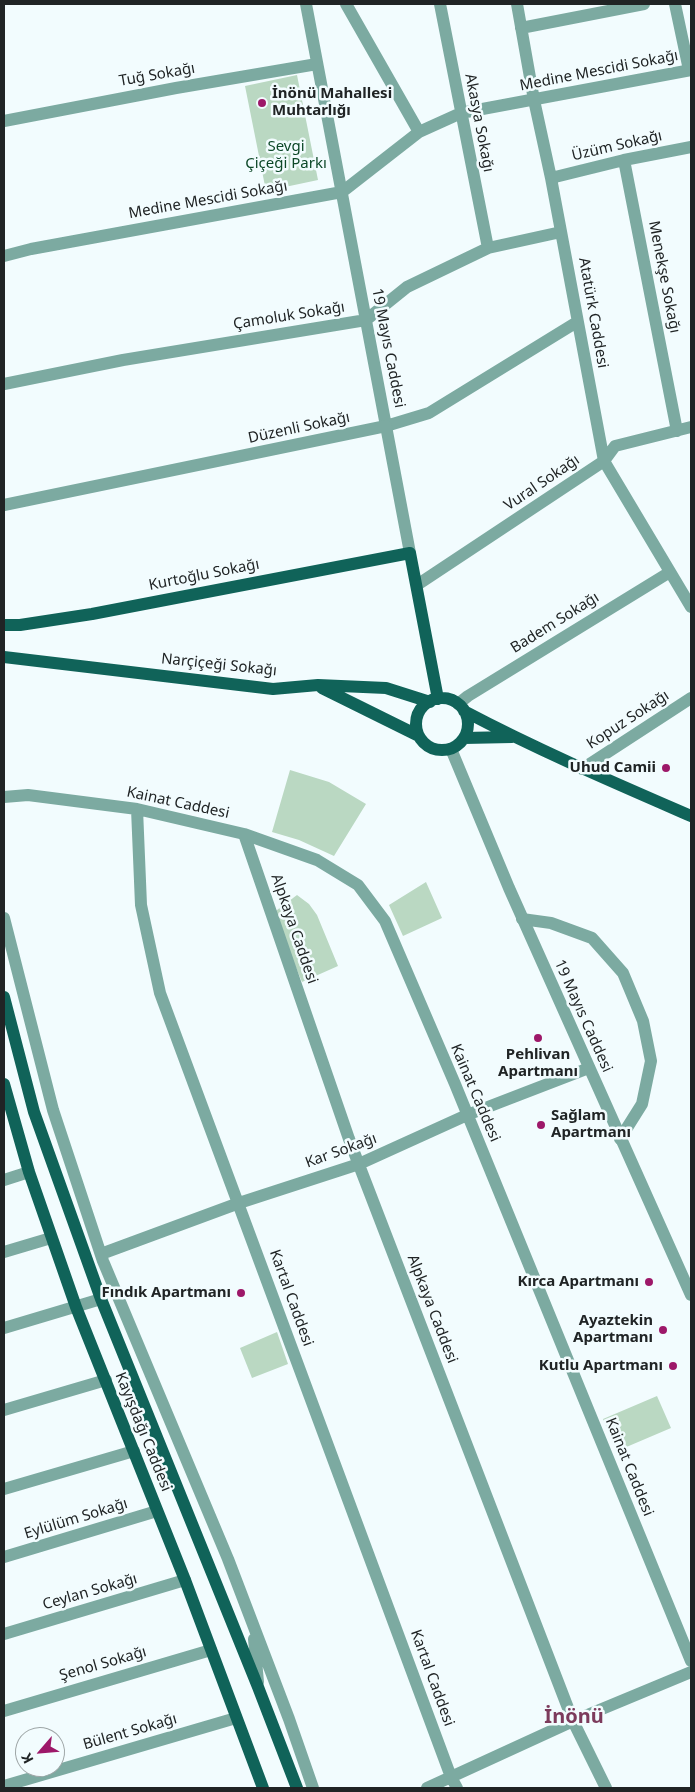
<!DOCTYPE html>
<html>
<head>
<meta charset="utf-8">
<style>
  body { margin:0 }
  #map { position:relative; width:695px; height:1792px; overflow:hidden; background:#f2fcfe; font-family:"Noto Sans",sans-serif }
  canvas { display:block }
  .frame { position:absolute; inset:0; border:5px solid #202425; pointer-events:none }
  .north { position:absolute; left:15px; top:1727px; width:50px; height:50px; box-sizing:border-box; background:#f2fcfe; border:1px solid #9ea6a7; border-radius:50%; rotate:243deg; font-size:14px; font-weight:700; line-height:20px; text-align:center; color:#202425 }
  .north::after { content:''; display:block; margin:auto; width:18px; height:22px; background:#9d1869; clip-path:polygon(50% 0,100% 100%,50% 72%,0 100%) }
</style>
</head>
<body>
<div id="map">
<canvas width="695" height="1792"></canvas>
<div class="frame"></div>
<div class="north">K</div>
</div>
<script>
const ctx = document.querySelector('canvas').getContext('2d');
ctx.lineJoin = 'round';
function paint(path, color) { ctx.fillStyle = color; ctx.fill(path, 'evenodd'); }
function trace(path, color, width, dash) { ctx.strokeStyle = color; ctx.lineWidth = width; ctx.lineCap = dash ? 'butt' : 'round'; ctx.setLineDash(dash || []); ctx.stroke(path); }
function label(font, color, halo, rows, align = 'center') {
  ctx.font = font + ' "Noto Sans",sans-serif'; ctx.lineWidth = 5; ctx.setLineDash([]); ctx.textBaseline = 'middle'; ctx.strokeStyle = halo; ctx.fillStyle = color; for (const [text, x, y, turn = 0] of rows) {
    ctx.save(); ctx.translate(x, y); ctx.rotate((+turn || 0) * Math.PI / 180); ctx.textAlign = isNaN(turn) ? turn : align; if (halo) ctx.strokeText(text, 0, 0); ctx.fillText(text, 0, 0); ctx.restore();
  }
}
paint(new Path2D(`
  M 297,75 L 318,180 L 266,191 L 245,86 Z
  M 290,770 L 329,782 L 366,804 L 334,856 L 299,840 L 272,832 Z
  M 426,882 L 442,918 L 403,936 L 389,905 Z
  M 297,895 L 309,904 L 317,915 L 338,966 L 302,982 L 273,913 Z
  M 277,1332 L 288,1364 L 252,1378 L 240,1348 Z
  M 657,1396 L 671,1428 L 617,1451 L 603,1419 Z`), '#bad8c2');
trace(new Path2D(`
  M 306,4 L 386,426 L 429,413 L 577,322
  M 346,4 L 419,132
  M 440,4 L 488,248
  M 517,4 L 534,100 L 551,178 L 604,461 L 691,607
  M 675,4 L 689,70
  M 521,28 L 644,4
  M 4,121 L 176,88 L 317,64
  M 624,160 L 677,431
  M 551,178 L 624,160 L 691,147
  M 4,256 L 31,249 L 342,192 L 419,132 L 461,113 L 691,70
  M 4,384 L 123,360 L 366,320 L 407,287 L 488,248 L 561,232
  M 417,585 L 604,461 L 615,446 L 691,427
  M 458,704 L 468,696 L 670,572
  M 582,769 L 691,698
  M 4,797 L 28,795 L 137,809 L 244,834 L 317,860 L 358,885 L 385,921 L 455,1084 L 691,1661
  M 137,809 L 141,905 L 160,993 L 451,1777 L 457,1788
  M 244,834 L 349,1139 L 573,1721 L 606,1788
  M 4,918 L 53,1110 L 103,1261 L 228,1559 L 289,1719 L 313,1788
  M 522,919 L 551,923 L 592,938 L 623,973 L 643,1021 L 651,1061 L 642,1104 L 620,1139
  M 4,1180 L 29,1172
  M 4,1252 L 51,1238
  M 101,1254 L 239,1203 L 359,1164 L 467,1115 L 589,1068
  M 4,1410 L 106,1380
  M 4,1489 L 134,1451
  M 4,1557 L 157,1511
  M 4,1634 L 185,1580
  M 254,1639 L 258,1682
  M 4,1711 L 211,1650
  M 4,1786 L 236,1718
  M 427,1788 L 573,1721 L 691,1672`), '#7caaa1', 12);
trace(new Path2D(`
  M 4,505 L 386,426 L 410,553
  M 451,749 L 509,888 L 691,1295
  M 4,1328 L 101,1299`), '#7caaa1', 12);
trace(new Path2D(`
  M 4,625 L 20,625 L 92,614 L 410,553 L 438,699
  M 4,657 L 273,689 L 318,685 L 386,688 L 430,702
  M 322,688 L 419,736
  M416 724a26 26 0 1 1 52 0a26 26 0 1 1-52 0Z
  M 464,711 C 538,750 615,783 691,816
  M 464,738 L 512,737
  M 4,997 L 34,1112 L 101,1299 L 258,1687 L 297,1788
  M 4,1084 L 29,1172 L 76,1307 L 185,1580 L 263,1788`), '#106359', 12);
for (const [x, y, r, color] of [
  [262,103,5,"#9d1869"],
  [666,768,5,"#9d1869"],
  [538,1038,5,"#9d1869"],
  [541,1125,5,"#9d1869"],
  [649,1282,5,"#9d1869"],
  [241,1293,5,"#9d1869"],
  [663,1330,5,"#9d1869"],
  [673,1366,5,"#9d1869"]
]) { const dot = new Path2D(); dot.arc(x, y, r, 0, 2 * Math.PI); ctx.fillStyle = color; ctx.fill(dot); trace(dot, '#f2fcfe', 2); }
label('15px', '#202425', '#f2fcfe', [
  ["Medine Mescidi Sokağı",599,71,-11],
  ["Tuğ Sokağı",157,75,-10],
  ["Akasya Sokağı",479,123,79],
  ["Üzüm Sokağı",617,146,-13],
  ["Medine Mescidi Sokağı",208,200,-10],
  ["Menekşe Sokağı",664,277,79],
  ["Atatürk Caddesi",593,313,80],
  ["Çamoluk Sokağı",289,316,-9],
  ["19 Mayıs Caddesi",388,348,79],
  ["Düzenli Sokağı",299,428,-12],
  ["Vural Sokağı",542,483,-34],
  ["Kurtoğlu Sokağı",204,575,-11],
  ["Badem Sokağı",555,623,-32],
  ["Narçiçeği Sokağı",219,665,6],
  ["Kopuz Sokağı",628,720,-33],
  ["Kainat Caddesi",178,803,12],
  ["Alpkaya Caddesi",294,929,71],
  ["19 Mayıs Caddesi",583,1016,66],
  ["Kainat Caddesi",475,1093,67],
  ["Kar Sokağı",341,1151,-20],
  ["Kartal Caddesi",291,1298,70],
  ["Alpkaya Caddesi",432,1309,69],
  ["Kayışdağı Caddesi",143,1432,68],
  ["Kainat Caddesi",629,1467,68],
  ["Eylülüm Sokağı",76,1519,-17],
  ["Ceylan Sokağı",90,1592,-16],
  ["Şenol Sokağı",103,1664,-16],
  ["Kartal Caddesi",432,1678,70],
  ["Bülent Sokağı",130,1732,-16]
]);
label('bold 15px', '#202425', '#f2fcfe', [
  ["İnönü Mahallesi",272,94,"left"],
  ["Muhtarlığı",272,111,"left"],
  ["Uhud Camii",656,768],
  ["Pehlivan",538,1055,"center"],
  ["Apartmanı",538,1072,"center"],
  ["Sağlam",551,1116,"left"],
  ["Apartmanı",551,1133,"left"],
  ["Kırca Apartmanı",639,1282],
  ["Fındık Apartmanı",231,1293],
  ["Ayaztekin",653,1321],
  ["Apartmanı",653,1338],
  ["Kutlu Apartmanı",663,1366]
], 'right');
label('15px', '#0d4828', '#f2fcfe', [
  ["Sevgi",286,147],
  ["Çiçeği Parkı",286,164]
]);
label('bold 20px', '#7c3b5c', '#f2fcfe', [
  ["İnönü",574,1717]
]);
</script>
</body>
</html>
